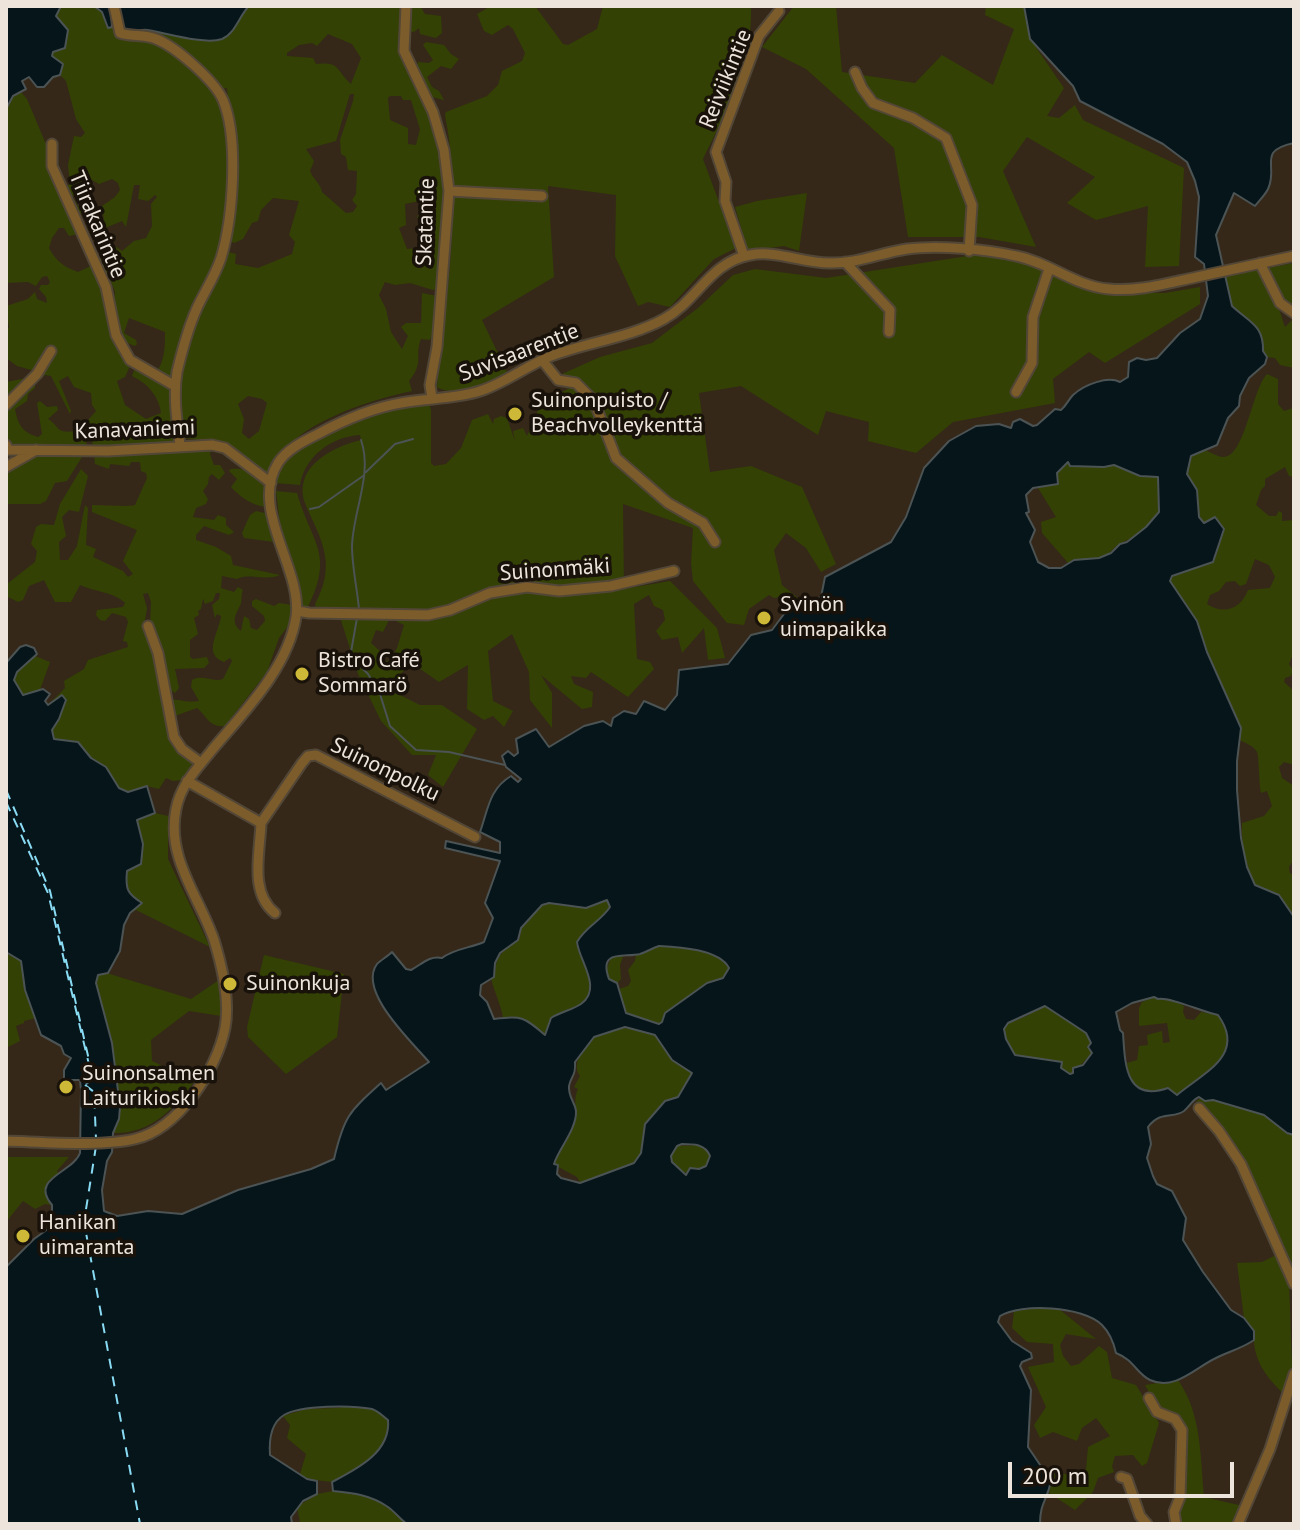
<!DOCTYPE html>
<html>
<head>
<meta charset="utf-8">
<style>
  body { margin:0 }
  #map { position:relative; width:1300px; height:1530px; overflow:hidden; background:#352818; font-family:"PT Sans",sans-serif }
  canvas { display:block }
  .frame { position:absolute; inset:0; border:8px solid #ede5db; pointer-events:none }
  .scale { position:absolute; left:1008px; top:1462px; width:226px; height:36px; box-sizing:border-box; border:4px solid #ede5db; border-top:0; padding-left:10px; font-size:24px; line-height:28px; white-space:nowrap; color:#ede5db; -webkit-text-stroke:6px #18120b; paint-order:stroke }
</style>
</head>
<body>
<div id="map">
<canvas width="1300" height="1530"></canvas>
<div class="frame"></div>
<div class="scale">200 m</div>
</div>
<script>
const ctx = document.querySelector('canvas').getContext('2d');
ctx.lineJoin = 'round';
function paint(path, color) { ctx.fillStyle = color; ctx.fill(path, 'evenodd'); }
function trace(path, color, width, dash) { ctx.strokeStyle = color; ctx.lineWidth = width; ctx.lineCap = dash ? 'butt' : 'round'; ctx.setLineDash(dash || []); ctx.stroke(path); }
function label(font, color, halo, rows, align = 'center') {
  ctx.font = font + ' "PT Sans",sans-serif'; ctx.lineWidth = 7; ctx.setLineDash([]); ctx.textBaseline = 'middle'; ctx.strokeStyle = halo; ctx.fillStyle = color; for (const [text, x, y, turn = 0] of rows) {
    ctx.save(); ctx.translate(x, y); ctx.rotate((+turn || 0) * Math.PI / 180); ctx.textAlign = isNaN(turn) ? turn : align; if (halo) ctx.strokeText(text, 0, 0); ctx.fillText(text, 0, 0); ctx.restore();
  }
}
paint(new Path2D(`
  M 44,6 L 93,6 L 102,12 L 106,26 L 111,13 L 165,6 L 402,6 L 402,55 L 423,93 L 442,154 L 446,191 L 438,288 L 433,290 L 410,283 L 395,285 L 385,282 L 379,295 L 386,309 L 391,332 L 402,349 L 408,336 L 401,327 L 406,323 L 421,323 L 422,293 L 437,296 L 434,331 L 430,340 L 421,339 C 414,356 425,362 409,381 L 412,391 C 365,401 286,426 267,475 L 227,443 L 183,438 L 178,388 L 199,315 L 228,252 L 236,254 L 235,264 L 258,268 L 292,254 L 295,242 L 289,235 L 299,201 L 273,198 L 261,210 L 258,221 L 252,223 L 243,239 L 234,243 L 229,240 L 229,108 L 227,88 L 211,91 C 215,96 220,100 222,106 C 235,138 230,225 217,258 C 207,283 194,306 184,331 C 180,342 177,370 171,377 L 166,378 L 150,366 L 158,370 C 165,358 165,345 165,332 L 129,318 L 124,333 L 136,340 L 137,344 L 135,346 L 123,341 L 112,312 L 115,292 L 110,279 L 99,261 L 105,252 L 115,246 L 122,251 L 134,241 L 146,238 L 152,226 L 151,204 L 157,197 L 155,195 L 148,201 L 138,199 L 140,185 L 134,185 L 126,227 L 122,221 L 105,228 L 102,226 L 104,221 L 102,206 L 115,197 L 120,190 L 118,183 L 112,179 L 99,184 L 90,179 L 79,195 L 72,196 L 82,213 L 77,216 L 64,188 L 70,184 L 68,165 L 74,136 L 81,137 L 85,133 L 76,119 L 66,81 L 60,75 L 48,81 ZM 328,34 L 352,44 L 361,58 L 351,84 C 336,70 340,61 316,64 L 313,58 L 287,56 L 287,53 L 299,45 L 312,43 L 317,46 ZM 350,94 L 354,94 L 353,101 L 340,140 L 341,154 L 346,157 L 348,170 L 357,171 L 356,194 L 352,200 L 357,206 L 353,212 L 346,213 L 322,192 C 321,184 313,179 310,171 L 314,161 L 306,149 L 336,141 ZM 390,96 L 401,96 L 403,100 L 411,100 L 420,129 L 416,145 L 408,144 L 408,128 L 390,120 L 388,98 ZM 429,199 L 427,210 L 417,216 C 422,233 431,228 419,248 L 407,249 L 399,228 L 406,225 L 405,204 ZM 248,396 L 262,399 L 267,403 L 259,431 L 249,439 L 242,433 L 244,419 L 238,404 Z
  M 409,6 L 420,6 L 425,14 L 441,16 L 442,33 L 436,38 L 420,34 L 419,28 L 414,32 L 407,31 Z
  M 491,6 L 535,6 L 563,44 L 568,45 L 597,29 L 603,6 L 751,6 C 753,62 727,110 703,159 L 736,248 L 714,259 L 670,307 L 648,302 L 638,306 L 615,256 L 616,195 L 548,186 L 554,277 L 482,320 L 508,374 C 490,383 456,399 437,387 C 446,298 463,204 445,115 L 446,112 L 487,96 L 498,85 L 502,71 L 522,61 L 525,53 L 513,29 L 508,25 L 492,35 L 484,31 L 477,14 Z
  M 794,6 L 836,6 L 842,72 L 915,83 L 942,55 L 993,85 L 1014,29 L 985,15 L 986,6 L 1053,6 L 1035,46 L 1064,88 L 1047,116 L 1059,118 L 1075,105 L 1083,120 L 1184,168 L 1179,266 L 1145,267 L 1148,206 L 1096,220 L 1067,203 L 1095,177 L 1027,137 L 1003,171 L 1036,247 L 979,237 L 908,237 L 894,148 L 806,69 L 762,47 Z
  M 426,42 L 444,45 L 451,54 L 459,59 L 451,69 L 441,66 L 427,77 L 432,87 L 439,91 L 444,100 L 432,97 L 416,71 L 418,62 L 429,63 L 433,60 L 423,45 Z
  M 21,92 L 27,99 L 48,149 L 47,161 L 51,173 L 78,234 L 69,236 L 64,228 L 59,228 L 52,238 L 49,248 C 56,261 64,267 78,272 L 93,265 C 109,298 111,335 130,366 L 125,377 L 117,381 L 125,405 L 146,419 L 161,413 C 159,396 147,383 132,376 L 135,368 L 172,387 L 175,444 L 95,448 L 83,426 L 96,411 L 92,405 L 91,393 L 74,387 L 68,376 L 59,381 L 71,411 L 70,414 L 51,376 L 45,375 L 35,383 L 35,388 L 28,394 L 27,401 L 15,409 C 18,425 22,432 38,437 L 42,434 L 37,403 L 40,401 L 47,407 L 57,406 L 58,410 L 48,419 C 60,426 55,434 75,431 L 87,438 L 86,447 L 13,445 L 7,441 L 6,382 L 27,378 L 35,371 L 17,366 L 6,358 L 6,329 L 9,328 L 6,306 L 28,299 L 35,292 L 37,299 L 47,303 L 46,297 L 39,289 L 41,285 L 48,285 L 50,282 L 47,276 L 42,277 L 36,286 L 28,282 L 6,283 L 6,109 L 13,96 Z
  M 807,193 L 799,251 L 784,246 L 748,251 L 735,207 L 757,201 Z
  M 974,255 L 1024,260 L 1095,292 L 1165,293 L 1200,287 L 1200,304 L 1105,363 L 1089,352 L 1053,379 L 1055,403 L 953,422 L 916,453 L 868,441 L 869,422 L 826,411 L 818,435 L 741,386 L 699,393 L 710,472 L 751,466 L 802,487 L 836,564 L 821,572 L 806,548 L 786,533 L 774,550 L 782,585 L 798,598 L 795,607 L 784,614 L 788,602 L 787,596 L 774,598 L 769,595 L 749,609 L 744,625 L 727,623 L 693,581 L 691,563 L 693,528 L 623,504 L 624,589 L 670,581 L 717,628 L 725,658 L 708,660 L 704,628 L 682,653 L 678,637 L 662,640 L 656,631 L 665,620 L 663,610 L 654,606 L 649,595 L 634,604 L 637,659 L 650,662 L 654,669 L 628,697 L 591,672 L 586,678 L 571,676 L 574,684 L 593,692 L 592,707 L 582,709 L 541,675 L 552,693 L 552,728 L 530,700 L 529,672 L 512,634 L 488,651 L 493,701 L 513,711 L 504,727 L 493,716 L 484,720 L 467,709 L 468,665 L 439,682 L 413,664 L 401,673 L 402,696 L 420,705 L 442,705 L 477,729 L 443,787 L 428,775 L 436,755 L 412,755 L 381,721 L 358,674 L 340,617 L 390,618 L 393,608 L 316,608 L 315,604 C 323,589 328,573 325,556 C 322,536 312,521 305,503 C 293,467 332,447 361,440 L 360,435 C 331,437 305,456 300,485 L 275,483 L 284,461 L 302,448 L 354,421 L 394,408 L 426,403 L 429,404 L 431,410 L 431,463 L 434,466 L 446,464 L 461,448 L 472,420 L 488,414 L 493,424 L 494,419 L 501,416 L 507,418 L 515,441 L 513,431 L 523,428 L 527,436 L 541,403 L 581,382 L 562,374 L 600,357 L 652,343 L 698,308 L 733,275 L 755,269 L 826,278 ZM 390,618 L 404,625 L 397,648 L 390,661 L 379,661 L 380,651 L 371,643 L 376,630 L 383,632 Z
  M 1294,263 L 1294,309 L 1278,306 L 1285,327 L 1294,318 L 1294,368 L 1280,365 L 1275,358 L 1267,357 L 1263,351 C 1264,325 1249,322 1232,306 L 1225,276 Z
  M 1267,374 L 1278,379 L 1278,404 L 1284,411 L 1293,408 L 1294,394 L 1294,477 L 1289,476 L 1285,467 L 1265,479 L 1265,486 L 1261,490 L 1256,505 L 1269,516 L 1276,516 L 1279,511 L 1282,513 L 1282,521 L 1294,520 L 1294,652 L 1289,664 L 1293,670 L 1291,676 L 1285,678 L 1284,682 L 1294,691 L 1294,765 L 1284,762 L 1279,767 L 1282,778 L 1294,786 L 1294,859 L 1289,867 L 1290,873 L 1294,876 L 1294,917 L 1279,895 L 1255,885 C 1246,865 1241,845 1242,823 L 1264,816 L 1272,806 L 1267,791 L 1261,793 C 1259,785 1259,756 1257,752 C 1254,746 1245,743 1240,740 L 1241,727 L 1207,652 L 1197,621 L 1170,581 L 1172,576 L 1184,573 L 1204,523 L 1199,517 L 1197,491 L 1187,473 L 1191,455 L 1205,450 C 1210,452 1218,457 1223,457 C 1245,458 1252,389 1267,374 ZM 1255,559 L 1269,565 L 1275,577 L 1270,588 L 1248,590 C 1241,609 1224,615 1207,604 L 1210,595 L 1219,591 L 1226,582 L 1235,581 L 1240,586 L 1246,584 Z
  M 211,448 L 210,454 L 214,465 L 220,465 L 225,473 L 219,480 L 212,474 L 209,477 L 208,484 L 203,491 L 208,499 L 206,504 L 196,508 L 193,517 L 214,520 L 218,515 L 226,518 L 226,525 L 234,532 L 229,535 L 204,526 L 196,535 L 196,540 L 216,547 L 231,556 L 233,565 L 280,575 C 266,581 248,573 237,579 L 222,576 L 221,588 L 234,592 L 238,587 L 243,590 C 241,594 242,599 241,603 C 237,614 229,621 241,631 L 244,616 L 249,619 L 251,628 L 257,630 L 265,621 L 264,616 L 252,606 L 252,601 L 256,599 L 274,606 L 279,603 L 292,605 L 289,625 L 279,638 L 267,672 L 225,726 C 209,728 206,715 197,708 L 172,717 L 170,700 C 180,699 185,703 199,701 L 191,687 L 192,680 C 202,674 213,683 223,679 L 232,661 L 230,658 L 224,662 C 202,654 219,633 221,616 L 217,614 L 215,618 L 212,605 L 219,599 L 220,593 L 216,593 L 213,601 L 205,604 L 203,599 L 201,609 L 198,611 L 199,615 L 194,618 L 198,634 L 190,640 L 190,657 L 193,659 L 207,657 L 209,663 L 204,668 L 175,669 L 179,688 L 175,693 L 169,689 L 150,625 L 151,602 L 148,593 L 143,594 L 147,608 L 144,626 L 153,650 L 168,706 L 168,735 L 177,748 L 193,762 L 182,780 L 173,781 L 166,778 L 159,789 L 147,786 L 127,792 L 53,755 L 48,705 L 65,688 L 64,681 L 84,669 L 88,660 L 128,647 L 127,642 L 123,641 L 128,622 L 126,617 L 112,613 L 105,621 L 100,620 L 96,615 L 97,610 L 123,607 L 125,603 C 114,592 95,592 80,585 L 71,602 L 55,602 L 44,580 L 29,586 L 23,600 L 18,602 L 6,596 L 7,584 L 35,562 L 37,551 L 31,544 L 36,527 L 41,524 L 54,525 L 60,504 L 81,469 L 88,476 L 79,512 L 69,510 L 62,517 L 66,536 L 59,542 L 60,560 L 68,560 L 77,546 L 85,505 L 88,508 L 86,545 L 96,549 L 93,557 L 123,571 L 128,577 L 133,574 L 123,561 L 137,530 L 92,512 L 92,505 C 102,505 129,507 135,505 L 147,478 L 146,473 L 141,471 L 140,462 L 131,462 L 129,466 L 110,464 L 109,469 L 95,464 L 94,454 Z
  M 36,452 L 82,457 L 67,481 L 55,483 L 46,501 L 40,504 L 6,504 L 6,468 Z
  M 1055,458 L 1150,461 L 1166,488 L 1157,531 C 1142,533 1133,537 1121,543 C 1113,547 1110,555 1100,558 C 1090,561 1078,558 1069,564 L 1042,533 L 1041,522 L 1056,517 L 1038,488 L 1058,484 Z
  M 231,469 C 259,467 266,483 268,507 C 254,507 240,497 231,487 L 237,479 L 229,471 Z
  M 276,491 L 297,493 C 312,545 335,553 307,609 L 302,606 L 299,589 L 282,540 Z
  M 256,511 L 269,514 L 274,542 L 244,538 L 242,533 L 250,515 Z
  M 35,656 L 50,662 L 40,690 L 24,700 L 6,681 Z
  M 155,813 L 168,816 L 168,859 L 210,947 L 136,910 L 130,913 L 106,833 Z
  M 607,900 L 610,907 L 604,917 L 580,936 L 578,949 L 586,966 L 593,991 L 545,1046 C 533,1030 526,1012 503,1018 C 501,1004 494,992 491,978 L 495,975 C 495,955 505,949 520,938 L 521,928 L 542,905 L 549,903 L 586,908 Z
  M 35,945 L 67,1010 L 24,1021 L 24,1023 L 16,1026 L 20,1041 L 6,1048 L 8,953 Z
  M 659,946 C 679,947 720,949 729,968 L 723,978 L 707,983 L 683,1001 L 684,1006 L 659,1024 L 626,1013 L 621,1004 L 614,1000 L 606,970 L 612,956 L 624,954 L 620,965 L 621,979 L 617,984 L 619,989 L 628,986 L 631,981 L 628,970 L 635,961 L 636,954 Z
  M 264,955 L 344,974 L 337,1037 L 286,1074 L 248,1037 L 247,1027 Z
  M 97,970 L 191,999 L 219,980 L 221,1016 L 189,1011 L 151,1040 L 152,1061 L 195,1081 C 173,1109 152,1134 113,1133 C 130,1094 95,1013 82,971 Z
  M 1040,995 L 1090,1031 L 1092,1053 L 1073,1073 L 1070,1074 L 1060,1068 L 1062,1062 L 1015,1055 L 1006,1039 L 1004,1029 L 1008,1023 L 1029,1015 Z
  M 1154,997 L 1158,999 L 1167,997 L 1184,1006 L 1183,1012 L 1186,1019 L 1194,1020 L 1201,1012 L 1218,1015 C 1247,1055 1203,1073 1177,1096 L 1168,1088 C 1143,1097 1130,1089 1127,1063 L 1137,1060 L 1139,1046 L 1148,1045 L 1147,1035 L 1162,1031 L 1163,1043 L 1170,1042 L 1167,1023 L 1139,1026 L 1139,1008 L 1142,1002 Z
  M 597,1024 L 710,1041 L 677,1146 L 707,1145 L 728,1164 L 689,1173 L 683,1172 L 672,1162 L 671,1156 L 610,1196 L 570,1181 L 580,1182 L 577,1177 L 553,1164 C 557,1150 571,1134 575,1116 C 577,1106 573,1099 578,1089 L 574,1087 L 580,1076 C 569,1061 590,1041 597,1024 Z
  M 1294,1047 L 1294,1272 L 1259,1201 L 1246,1164 L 1225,1132 L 1196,1101 Z
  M 6,1157 L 69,1157 L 57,1171 L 61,1175 L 68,1222 L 47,1232 L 52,1226 L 52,1205 L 45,1204 L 35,1209 L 23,1201 L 6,1222 Z
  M 1276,1255 L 1289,1280 L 1292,1367 L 1285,1395 C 1265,1376 1252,1359 1254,1331 L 1244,1318 L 1237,1263 L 1262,1262 Z
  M 1040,1308 L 1059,1309 L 1096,1339 L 1066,1334 L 1060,1345 L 1063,1356 L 1071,1366 L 1079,1364 L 1099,1346 L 1107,1352 L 1112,1378 L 1136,1385 L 1159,1423 L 1147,1463 L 1142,1466 L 1133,1455 L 1115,1456 L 1112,1466 L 1114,1472 L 1098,1478 L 1093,1492 L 1075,1510 L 1049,1493 L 1054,1471 L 1072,1476 L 1086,1469 L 1088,1447 L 1110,1436 L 1096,1418 L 1082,1428 L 1077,1441 L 1053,1432 L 1040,1438 L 1034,1425 L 1046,1407 L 1028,1367 L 1054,1362 L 1053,1344 L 1027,1342 L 1012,1328 L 1014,1311 Z
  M 1178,1380 C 1202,1414 1200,1457 1204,1497 L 1243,1506 L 1235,1524 L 1178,1524 L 1186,1438 L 1183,1424 L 1157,1407 L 1145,1385 Z
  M 384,1397 L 437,1524 L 306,1524 L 300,1522 L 297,1507 L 317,1494 L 333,1491 L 332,1482 L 307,1479 L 300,1474 L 306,1454 L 287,1438 L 290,1425 L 283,1416 L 306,1409 L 338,1408 Z`), '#334104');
const water = new Path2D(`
  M 6,6 L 61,6 L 56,16 L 68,30 L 65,48 L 53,52 L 52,56 L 63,64 L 60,75 L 53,77 L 44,87 L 37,87 L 29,77 L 22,81 L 26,89 L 13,96 L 6,109 Z
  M 94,6 L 249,6 C 239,16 235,34 222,39 C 205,45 166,33 148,30 C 141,28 131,34 124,28 C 120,24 121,16 118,11 L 111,13 L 112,27 L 108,28 L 102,12 Z
  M 1024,6 L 1294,6 L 1294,143 C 1256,151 1279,166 1268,189 C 1265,195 1259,201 1255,206 L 1234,193 L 1216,235 L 1232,306 C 1249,322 1264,325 1263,351 L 1267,357 L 1265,364 L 1249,378 L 1240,396 L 1239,406 L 1228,418 L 1217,445 L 1191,456 L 1187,474 L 1197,490 L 1199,517 L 1204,523 L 1215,517 L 1224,529 L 1213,562 L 1172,576 L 1170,581 L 1197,621 L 1207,652 L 1241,728 L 1237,761 L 1237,790 L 1241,838 L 1247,867 L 1255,885 L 1279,895 L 1294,917 L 1294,1135 L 1287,1133 L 1264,1115 L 1213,1100 L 1205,1101 L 1199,1097 C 1192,1100 1190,1106 1184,1111 C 1173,1119 1161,1110 1148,1127 L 1151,1144 L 1147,1158 L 1153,1176 L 1157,1184 L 1172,1191 L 1186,1218 L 1183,1240 L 1203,1272 L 1231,1310 L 1244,1318 L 1254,1331 L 1254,1340 C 1241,1349 1227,1352 1214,1359 C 1194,1369 1174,1391 1150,1380 C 1137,1374 1134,1360 1116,1353 C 1114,1344 1109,1332 1102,1325 C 1083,1306 1021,1303 1000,1316 L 998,1322 L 1012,1341 L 1031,1353 L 1032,1358 L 1022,1362 L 1020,1366 L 1031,1390 L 1028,1447 L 1051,1481 C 1047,1501 1040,1502 1040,1524 L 407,1524 C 400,1519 395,1512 388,1507 C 371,1495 353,1493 333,1491 L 332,1482 C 357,1469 391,1452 388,1420 C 383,1416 378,1411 372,1409 C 352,1405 301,1405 284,1415 C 271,1423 269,1441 270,1455 L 307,1479 L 317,1481 L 317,1494 L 303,1501 L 291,1517 L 292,1524 L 6,1524 L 6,1267 L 34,1239 L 52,1226 L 52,1205 C 29,1178 73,1173 80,1153 L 81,1090 L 80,1080 L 64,1080 L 64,1070 L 71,1058 L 64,1054 L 61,1046 L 41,1035 L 25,990 L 21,961 L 6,952 L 6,663 L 20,647 L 26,645 L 34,648 L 37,654 L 17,672 L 14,680 L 23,695 L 43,689 L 50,694 L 45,701 L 48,705 L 62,695 L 66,700 L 59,719 L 52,730 L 54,739 L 78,742 L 91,758 L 106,767 L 119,788 L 128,792 L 147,786 L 155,813 L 137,820 L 143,844 L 141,864 L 127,871 C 125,890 128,894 142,903 L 130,913 L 124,925 L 120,951 L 108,973 L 98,975 L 96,983 L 112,1043 L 120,1107 L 119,1119 L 113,1133 L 112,1152 L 107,1161 L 102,1190 L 104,1211 L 117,1216 L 148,1211 L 182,1214 L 238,1190 L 311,1169 L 334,1159 C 344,1116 349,1112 381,1083 L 386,1090 L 429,1062 C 412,1042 357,991 377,964 C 381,960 388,956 392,952 L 406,969 L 411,970 C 421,965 429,955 442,958 C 453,949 470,948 484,942 L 493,918 L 485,903 L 500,861 L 445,848 L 446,841 L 500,853 L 500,842 L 480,832 C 488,810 489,789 511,776 L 518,782 L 521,779 L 506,767 L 502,756 L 508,751 L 514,756 L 518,753 L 516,739 L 536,729 L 549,747 L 584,726 L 603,721 L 611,726 L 613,718 L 624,711 L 636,714 L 644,701 L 665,710 L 677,695 L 679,670 L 728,664 L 751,635 L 772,630 L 784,614 L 802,603 L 821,597 L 825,577 L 891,542 L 906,517 L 924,468 L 949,441 L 976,426 L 999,424 L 1011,428 L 1013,422 L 1020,419 L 1033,426 L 1037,425 L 1055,409 L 1061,410 C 1067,405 1068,400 1073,395 C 1085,384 1108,376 1120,382 L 1128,377 L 1129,362 L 1137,358 L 1146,360 L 1157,358 L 1180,333 L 1200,319 L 1208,296 L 1204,264 L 1195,257 L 1199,197 L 1195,181 L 1187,162 L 1163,144 L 1080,101 L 1073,86 L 1030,39 ZM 1068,462 L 1070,466 L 1104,467 L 1114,465 L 1140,476 L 1158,477 L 1159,512 L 1146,527 L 1127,542 L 1120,544 L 1111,553 L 1099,558 L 1074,560 L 1061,568 L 1049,568 L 1038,562 L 1030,542 L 1035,530 L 1026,513 L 1029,512 L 1026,495 L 1033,488 L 1058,484 L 1057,473 ZM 607,900 L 610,907 C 601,921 585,927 577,942 C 579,961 603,988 581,1004 C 572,1010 560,1012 551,1018 L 545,1035 C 523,1016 522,1016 494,1019 L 487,1002 L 480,995 L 481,985 L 494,977 L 495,963 L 500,953 L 518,940 L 521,928 L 542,905 L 549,903 L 586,908 ZM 659,946 C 678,947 719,949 729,968 L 723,978 L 707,983 L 665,1013 L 662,1022 L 659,1024 L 626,1013 L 617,983 L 609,979 C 598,949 624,958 640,954 C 647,952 652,948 659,946 ZM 1154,997 L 1158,999 C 1171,997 1202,1012 1218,1015 C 1247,1055 1203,1073 1177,1095 L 1168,1088 C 1125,1103 1125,1063 1123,1033 L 1120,1030 L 1116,1012 L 1132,1003 ZM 1045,1006 L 1086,1033 L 1091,1043 L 1088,1047 L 1092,1053 L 1083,1065 L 1073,1068 L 1073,1073 L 1070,1074 L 1061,1068 L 1062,1062 L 1015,1055 L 1006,1039 L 1004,1029 L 1008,1023 ZM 625,1027 L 655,1035 L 672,1060 L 692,1073 L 678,1097 L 665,1101 L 645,1124 L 641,1153 L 634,1163 L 580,1183 L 561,1178 L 557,1174 L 558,1165 L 554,1164 C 558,1150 577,1129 576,1111 C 575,1102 568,1097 569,1086 C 571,1075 576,1077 575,1062 L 594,1037 ZM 682,1144 C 694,1144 705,1144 710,1156 L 706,1166 L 699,1169 L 690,1168 L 686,1175 L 672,1162 L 671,1156 L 677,1146 Z`);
paint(water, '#06151a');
trace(water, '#4b5354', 2);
trace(new Path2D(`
  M 366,472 L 395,444 L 413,439
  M 310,509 L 319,507 L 363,476
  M 359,609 C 357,588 352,566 352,546 C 353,511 373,474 361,440
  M 357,618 L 351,652 L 353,659 L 368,674 L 379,691 L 390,726 L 416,750 L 449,752 L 505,765`), '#4b5354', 2);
trace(new Path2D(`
  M 6,790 L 50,891 L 92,1073 L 90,1081 L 86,1084
  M 6,802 L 48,893 L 91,1073 L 87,1082
  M 85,1085 L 94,1092 L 96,1139
  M 96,1146 L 84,1222 L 140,1524`), '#89dbf4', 2, [10, 8]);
const minor = new Path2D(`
  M 114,6 L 120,33 C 132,37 144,34 156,39 C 176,47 214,80 223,100 C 239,139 233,218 221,258 C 215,276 205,291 197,308 C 188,328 182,351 177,372 C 173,396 177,422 180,445
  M 406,6 L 404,51 L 433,112 L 444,150 L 449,191 L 437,347 L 430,385 L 432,398
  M 855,72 L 862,88 L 873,103 L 913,118 L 946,138 L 972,205 L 969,251
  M 52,144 L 52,166 L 106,287 L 116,335 L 130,360 L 175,386
  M 449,191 L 542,196
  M 744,256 L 725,201 L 726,182 L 716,152 L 759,36 L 779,11
  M 845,262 L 890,310 L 889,332
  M 1260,263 L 1280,303 L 1294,313
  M 542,360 L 558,380 L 576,383 L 594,401 L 616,458 L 668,503 L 703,523 L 715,542
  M 1016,392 L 1032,363 L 1033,317 L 1049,269
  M 6,405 L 37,374 L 51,351
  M 6,445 L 8,450 L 108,451 L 212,445 L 225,448 L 271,483
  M 6,467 L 36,450
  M 297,611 L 309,613 L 428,615 L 450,610 L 490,593 L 527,587 L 559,591 L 611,586 L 674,571
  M 148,626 L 158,653 L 174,737 L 182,749 L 201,763
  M 187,781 L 261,823 C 260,852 249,893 275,913
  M 261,823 L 302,763 L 308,756 L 316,755 L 475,837
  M 1199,1108 L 1219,1131 L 1241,1164 L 1294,1284
  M 6,1141 C 42,1142 102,1147 135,1139 C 178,1129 217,1070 225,1028 C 230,1001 222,966 214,940 C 199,896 166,858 176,809 C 181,784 197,769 212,750 C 244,712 288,668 296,617 C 303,569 249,510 278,463 C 287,449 304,441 318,434 C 344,420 372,408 401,403 C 427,398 455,399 480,391 C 505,383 526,366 551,356 C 588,342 629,338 664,319 C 697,301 710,262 750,255 C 777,250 802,263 829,263 C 856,264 880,253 907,249 C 937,245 985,249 1016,256 C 1049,262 1074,286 1109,289 C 1138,292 1168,283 1197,277 C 1229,270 1262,263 1294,256
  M 1149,1398 L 1157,1412 L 1175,1419 L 1182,1430 L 1180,1497 L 1174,1512 L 1176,1524
  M 1121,1477 L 1127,1479 L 1140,1516 L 1147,1524
  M 1238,1524 L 1270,1449 L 1294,1374`);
trace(minor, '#524637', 13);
trace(minor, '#7c5c2a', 9);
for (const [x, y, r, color] of [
  [515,414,8,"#ceb837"],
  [764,618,8,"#ceb837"],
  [302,674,8,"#ceb837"],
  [230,984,8,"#ceb837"],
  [66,1087,8,"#ceb837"],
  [23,1236,8,"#ceb837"]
]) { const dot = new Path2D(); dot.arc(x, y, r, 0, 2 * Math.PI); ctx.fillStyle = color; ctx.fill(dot); trace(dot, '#18120b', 3); }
label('22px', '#ede5db', '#18120b', [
  ["Reiviikintie",726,79,-68],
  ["Skatantie",426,222,-88],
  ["Tiirakarintie",97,225,67],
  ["Suvisaarentie",519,353,-21],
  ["Kanavaniemi",135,430,-2],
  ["Suinonmäki",555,570,-4],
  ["Suinonpolku",385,770,26]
]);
label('22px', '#ede5db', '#18120b', [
  ["Suinonpuisto /",531,401],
  ["Beachvolleykenttä",531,426],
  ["Svinön",780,605],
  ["uimapaikka",780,630],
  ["Bistro Café",318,661],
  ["Sommarö",318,686],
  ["Suinonkuja",246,984],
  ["Suinonsalmen",82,1074],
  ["Laiturikioski",82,1099],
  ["Hanikan",39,1223],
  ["uimaranta",39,1248]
], 'left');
</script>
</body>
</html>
